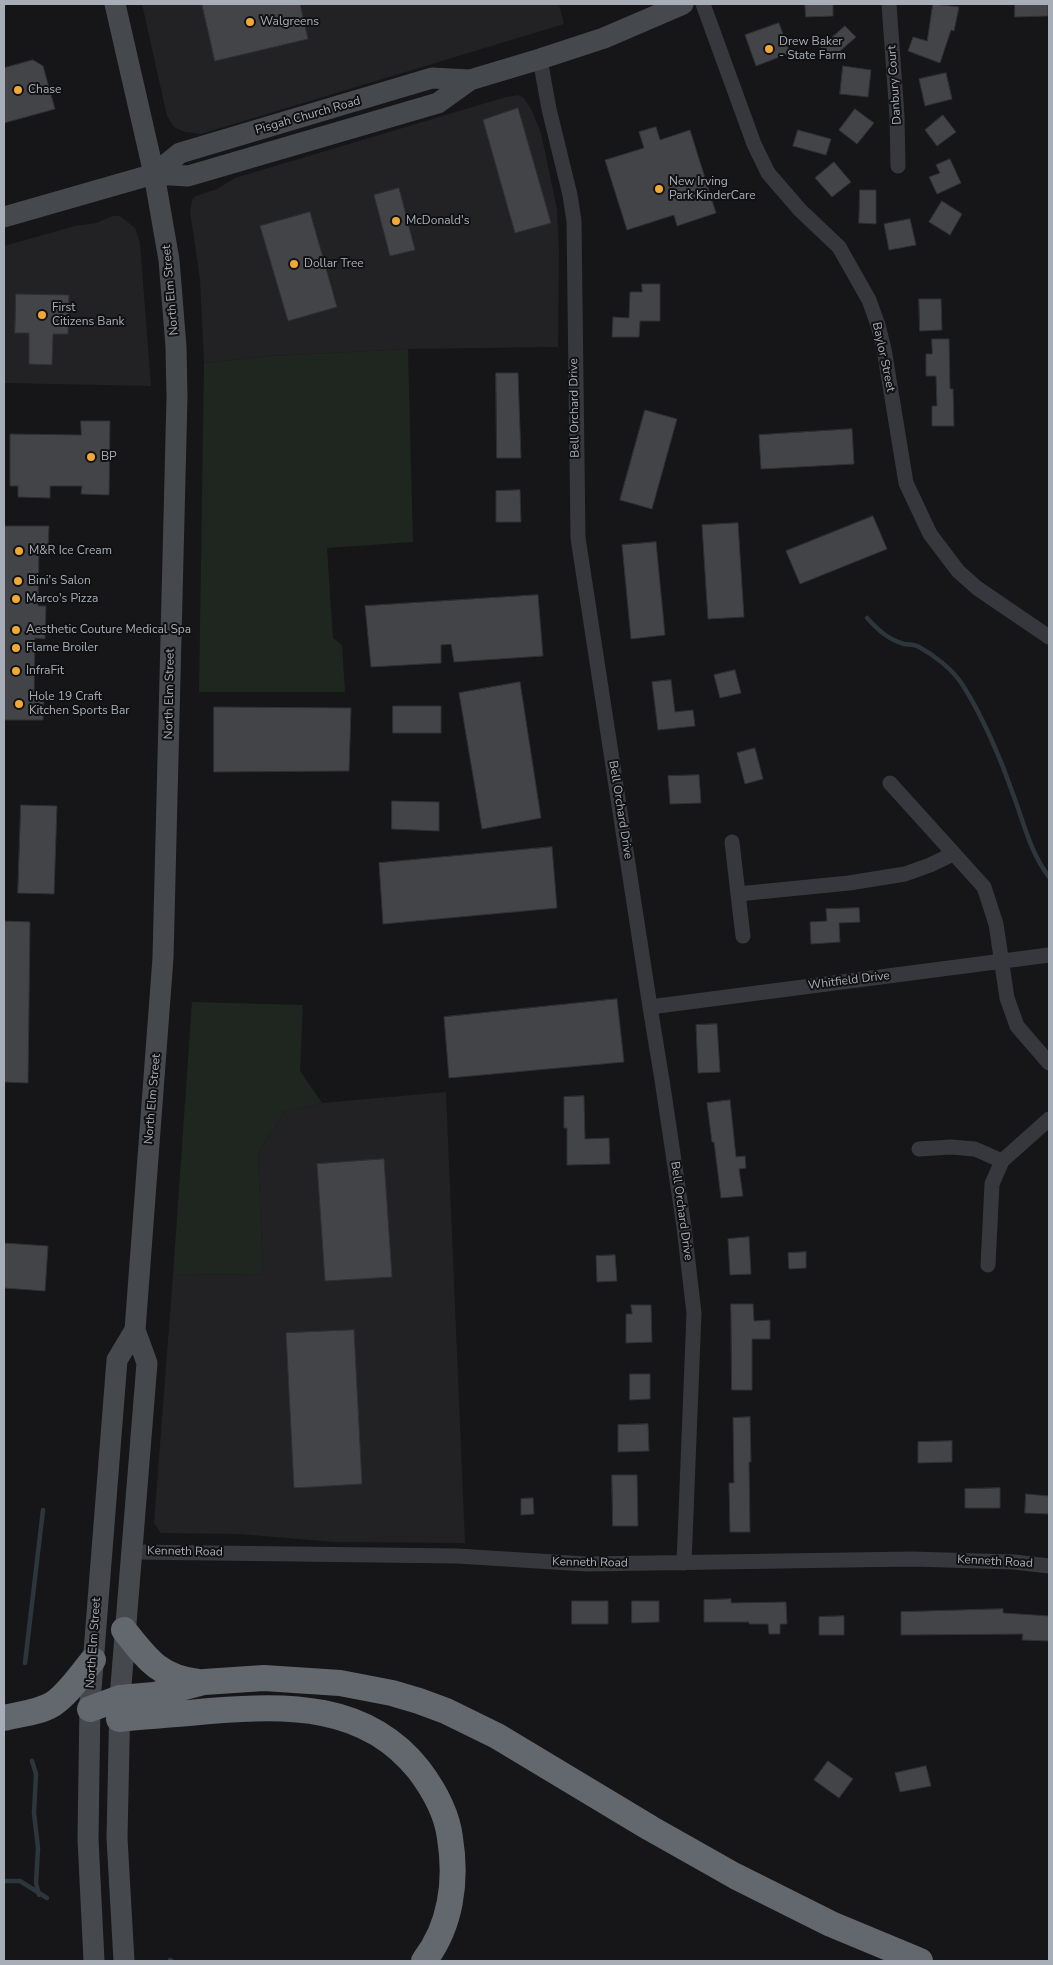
<!DOCTYPE html>
<html>
<head>
<meta charset="utf-8">
<style>
  body { margin:0 }
  #map { position:relative; width:1053px; height:1965px; overflow:hidden; background:#161618; font-family:"Nunito Sans",sans-serif }
  canvas { display:block }
  .frame { position:absolute; inset:0; border:5px solid #a8aeb8; pointer-events:none }
</style>
</head>
<body>
<div id="map">
<canvas width="1053" height="1965"></canvas>
<div class="frame"></div>
</div>
<script>
const ctx = document.querySelector('canvas').getContext('2d');
ctx.lineJoin = 'round';
function paint(path, color) { ctx.fillStyle = color; ctx.fill(path, 'evenodd'); }
function trace(path, color, width, dash) { ctx.strokeStyle = color; ctx.lineWidth = width; ctx.lineCap = dash ? 'butt' : 'round'; ctx.setLineDash(dash || []); ctx.stroke(path); }
function label(font, color, halo, rows, align = 'center') {
  ctx.font = font + ' "Nunito Sans",sans-serif'; ctx.lineWidth = 4; ctx.setLineDash([]); ctx.textBaseline = 'middle'; ctx.strokeStyle = halo; ctx.fillStyle = color; for (const [text, x, y, turn = 0] of rows) {
    ctx.save(); ctx.translate(x, y); ctx.rotate((+turn || 0) * Math.PI / 180); ctx.textAlign = isNaN(turn) ? turn : align; if (halo) ctx.strokeText(text, 0, 0); ctx.fillText(text, 0, 0); ctx.restore();
  }
}
paint(new Path2D(`
  M 142,4 L 559,4 L 564,24 L 201,134 L 185,132 L 174,127 L 167,116 Z
  M 518,95 L 524,98 L 532,111 L 541,133 L 557,209 L 559,251 L 558,347 L 408,349 L 271,356 L 204,363 L 200,279 L 190,212 L 192,200 L 196,196 L 217,189 L 235,178 L 506,97 Z
  M 113,216 L 120,216 L 135,228 L 140,243 L 151,386 L 4,383 L 4,246 L 75,226 L 96,223 Z
  M 446,1092 L 465,1543 L 334,1542 L 239,1534 L 161,1533 L 154,1523 L 173,1275 L 263,1274 L 258,1153 L 284,1112 L 322,1103 Z`), '#222225');
paint(new Path2D(`
  M 408,349 L 413,542 L 327,548 L 333,638 L 342,645 L 345,692 L 199,692 L 204,363 L 271,356 Z
  M 192,1002 L 303,1005 L 300,1071 L 322,1103 L 284,1112 L 258,1153 L 263,1274 L 173,1275 Z`), '#1e261f');
trace(new Path2D(`
  M 867,618 C 878,630 889,640 904,644 C 909,645 914,644 919,647 C 934,655 952,669 962,684 C 982,715 1001,759 1013,794 C 1024,823 1030,852 1049,877
  M 25,1663 L 43,1510
  M 32,1761 L 36,1774 L 34,1813 L 38,1848 L 36,1883 L 39,1895
  M 4,1881 L 20,1881 L 47,1898
  M 170,1960 L 172,1961`), '#2c363c', 4.5);
const building = new Path2D(`
  M 202,4 L 300,4 L 308,39 L 215,61 Z
  M 805,4 L 833,4 L 833,16 L 806,17 Z
  M 933,4 L 959,7 L 954,31 L 951,30 L 940,63 L 908,51 L 913,37 L 927,41 Z
  M 1015,4 L 1048,4 L 1048,16 L 1015,17 Z
  M 779,23 L 790,53 L 756,66 L 745,35 Z
  M 845,26 L 856,37 L 830,60 L 819,49 Z
  M 33,60 L 43,66 L 55,109 L 4,123 L 4,68 Z
  M 843,66 L 871,70 L 868,97 L 840,94 Z
  M 946,73 L 952,99 L 925,106 L 919,79 Z
  M 518,108 L 551,223 L 515,233 L 483,120 Z
  M 855,109 L 874,123 L 857,144 L 839,130 Z
  M 943,115 L 956,132 L 937,146 L 925,130 Z
  M 656,127 L 660,140 L 690,130 L 716,213 L 677,226 L 674,215 L 627,230 L 605,160 L 644,148 L 639,132 Z
  M 798,130 L 831,139 L 826,155 L 793,146 Z
  M 950,159 L 961,183 L 937,194 L 929,177 L 940,173 L 936,165 Z
  M 834,162 L 851,182 L 832,197 L 815,178 Z
  M 399,188 L 415,250 L 390,256 L 374,195 Z
  M 860,190 L 876,190 L 876,224 L 859,223 Z
  M 942,201 L 962,214 L 950,235 L 929,222 Z
  M 310,212 L 337,307 L 288,321 L 260,226 Z
  M 910,219 L 916,245 L 889,250 L 884,224 Z
  M 642,284 L 660,284 L 660,321 L 640,321 L 639,337 L 612,337 L 613,317 L 629,318 L 630,292 L 642,292 Z
  M 16,294 L 69,295 L 68,334 L 53,334 L 52,365 L 29,364 L 29,333 L 15,333 Z
  M 919,299 L 941,299 L 942,330 L 920,331 Z
  M 932,339 L 949,339 L 950,389 L 953,389 L 954,426 L 932,426 L 932,406 L 937,406 L 936,376 L 926,376 L 926,354 L 932,354 Z
  M 496,373 L 518,373 L 521,458 L 497,458 Z
  M 645,410 L 677,419 L 652,509 L 620,500 Z
  M 81,421 L 110,421 L 109,495 L 81,494 L 82,486 L 50,486 L 50,498 L 18,497 L 18,486 L 10,486 L 10,434 L 81,435 Z
  M 852,429 L 854,464 L 761,469 L 759,435 Z
  M 520,490 L 521,522 L 496,522 L 496,491 Z
  M 873,516 L 887,549 L 800,584 L 786,551 Z
  M 738,523 L 744,617 L 708,619 L 702,525 Z
  M 4,526 L 49,526 L 48,549 L 39,549 L 38,606 L 46,606 L 45,639 L 35,638 L 34,696 L 44,697 L 43,720 L 4,720 Z
  M 656,542 L 665,635 L 631,639 L 622,545 Z
  M 538,595 L 543,656 L 454,662 L 451,644 L 441,645 L 441,663 L 371,667 L 365,606 Z
  M 735,670 L 741,693 L 720,698 L 714,675 Z
  M 671,680 L 675,712 L 693,710 L 695,726 L 658,730 L 652,682 Z
  M 520,682 L 541,818 L 482,829 L 459,693 Z
  M 393,706 L 441,706 L 441,733 L 393,733 Z
  M 214,707 L 351,708 L 349,771 L 214,772 Z
  M 755,748 L 763,779 L 745,784 L 737,753 Z
  M 699,775 L 701,803 L 670,804 L 668,776 Z
  M 392,801 L 439,802 L 439,831 L 392,829 Z
  M 21,805 L 57,806 L 54,894 L 18,893 Z
  M 552,847 L 557,908 L 383,924 L 379,863 Z
  M 859,908 L 860,922 L 839,923 L 840,942 L 811,944 L 810,922 L 827,921 L 826,909 Z
  M 4,921 L 30,922 L 28,1083 L 4,1082 Z
  M 617,999 L 624,1062 L 449,1078 L 444,1017 Z
  M 717,1024 L 720,1072 L 698,1073 L 696,1025 Z
  M 584,1096 L 585,1139 L 609,1138 L 610,1164 L 567,1165 L 567,1128 L 564,1128 L 564,1097 Z
  M 730,1100 L 736,1157 L 745,1156 L 746,1168 L 739,1169 L 743,1196 L 721,1198 L 714,1142 L 712,1142 L 707,1103 Z
  M 384,1159 L 392,1277 L 325,1281 L 317,1164 Z
  M 749,1237 L 751,1274 L 730,1275 L 728,1239 Z
  M 4,1243 L 48,1246 L 45,1291 L 4,1288 Z
  M 806,1252 L 806,1268 L 789,1269 L 788,1253 Z
  M 615,1255 L 617,1281 L 597,1282 L 596,1256 Z
  M 731,1304 L 753,1304 L 754,1321 L 770,1320 L 770,1339 L 752,1339 L 752,1390 L 732,1390 Z
  M 631,1305 L 651,1305 L 652,1342 L 626,1343 L 626,1314 L 632,1314 Z
  M 354,1330 L 362,1484 L 294,1488 L 286,1333 Z
  M 630,1374 L 650,1374 L 650,1399 L 630,1400 Z
  M 750,1417 L 751,1462 L 749,1462 L 750,1532 L 730,1532 L 729,1483 L 734,1483 L 733,1418 Z
  M 648,1424 L 649,1451 L 618,1452 L 618,1425 Z
  M 952,1441 L 952,1462 L 918,1463 L 918,1442 Z
  M 612,1475 L 637,1475 L 638,1526 L 613,1526 Z
  M 1000,1488 L 1000,1508 L 965,1508 L 965,1489 Z
  M 1026,1494 L 1049,1496 L 1049,1514 L 1025,1513 Z
  M 533,1498 L 534,1514 L 521,1515 L 521,1499 Z
  M 731,1599 L 731,1603 L 786,1602 L 787,1624 L 780,1624 L 780,1634 L 769,1634 L 768,1624 L 749,1624 L 749,1622 L 704,1622 L 704,1600 Z
  M 572,1601 L 608,1601 L 608,1624 L 572,1624 Z
  M 632,1601 L 659,1601 L 659,1622 L 632,1623 Z
  M 1003,1609 L 1003,1613 L 1049,1616 L 1049,1641 L 1022,1640 L 1023,1634 L 901,1635 L 901,1612 Z
  M 844,1616 L 844,1635 L 819,1635 L 819,1617 Z
  M 828,1761 L 853,1779 L 839,1798 L 814,1780 Z
  M 926,1766 L 931,1786 L 900,1792 L 895,1773 Z`);
paint(building, '#424448');
trace(building, '#303034', 1);
trace(new Path2D(`
  M 703,4 L 754,144 L 768,173 L 800,210 L 839,247 L 869,300 L 878,325 L 884,349 L 906,483 L 930,534 L 958,571 L 977,588 L 1049,637
  M 889,4 L 897,116 L 898,166
  M 540,59 L 549,109 L 570,195 L 574,221 L 578,538 L 650,1007 L 662,1080 L 684,1227 L 694,1313 L 684,1563
  M 890,783 L 984,887 L 996,924 L 1007,998 L 1017,1026 L 1049,1063
  M 732,842 L 738,894 L 849,883 L 905,874 L 930,865 L 953,854
  M 738,894 L 743,936
  M 650,1007 L 1049,955
  M 919,1149 L 951,1147 L 975,1149 L 1002,1161
  M 988,1265 L 992,1184 L 1002,1161 L 1049,1119
  M 131,1552 L 457,1556 L 586,1564 L 912,1559 L 1014,1562 L 1049,1566`), '#37383d', 15);
trace(new Path2D(`
  M 115,4 L 154,174 L 169,260 L 176,347 L 177,397 L 163,958 L 135,1330 L 147,1363 L 120,1698 L 117,1838 L 124,1961
  M 154,174 L 180,153 L 432,78 L 470,80 L 540,59 L 604,38 L 683,4
  M 4,217 L 154,174 L 188,176 L 438,103 L 470,80
  M 94,1961 L 88,1839 L 90,1702 L 117,1360 L 135,1330`), '#45484d', 21);
trace(new Path2D(`
  M 124,1630 C 147,1659 159,1677 198,1682
  M 90,1709 L 120,1698 L 154,1695 L 204,1682 L 264,1678 L 340,1683 L 392,1693 L 419,1701 L 446,1711 L 497,1736 L 650,1828 L 735,1876 L 831,1924 L 920,1961
  M 4,1718 C 20,1714 38,1713 53,1704 C 69,1693 81,1674 93,1660
  M 119,1719 C 149,1716 179,1714 210,1711 C 287,1705 366,1703 419,1770 C 434,1790 447,1813 450,1838 C 457,1881 451,1926 424,1961`), '#63676e', 26);
for (const [x, y, r, color] of [
  [250,22,5,"#f0a937"],
  [769,49,5,"#f0a937"],
  [18,90,5,"#f0a937"],
  [659,189,5,"#f0a937"],
  [396,221,5,"#f0a937"],
  [294,264,5,"#f0a937"],
  [42,315,5,"#f0a937"],
  [91,457,5,"#f0a937"],
  [19,551,5,"#f0a937"],
  [18,581,5,"#f0a937"],
  [16,599,5,"#f0a937"],
  [16,630,5,"#f0a937"],
  [16,648,5,"#f0a937"],
  [16,671,5,"#f0a937"],
  [19,704,5,"#f0a937"]
]) { const dot = new Path2D(); dot.arc(x, y, r, 0, 2 * Math.PI); ctx.fillStyle = color; ctx.fill(dot); trace(dot, '#111113', 2); }
label('12px', '#a8aeb8', '#111113', [
  ["Walgreens",260,22],
  ["Drew Baker",779,42],
  ["- State Farm",779,56],
  ["Chase",28,90],
  ["New Irving",669,182],
  ["Park KinderCare",669,196],
  ["McDonald's",406,221],
  ["Dollar Tree",304,264],
  ["First",52,308],
  ["Citizens Bank",52,322],
  ["BP",101,457],
  ["M&R Ice Cream",29,551],
  ["Bini's Salon",28,581],
  ["Marco's Pizza",26,599],
  ["Aesthetic Couture Medical Spa",26,630],
  ["Flame Broiler",26,648],
  ["InfraFit",26,671],
  ["Hole 19 Craft",29,697],
  ["Kitchen Sports Bar",29,711]
], 'left');
label('12px', '#a8aeb8', '#111113', [
  ["Danbury Court",895,85,-94],
  ["Pisgah Church Road",308,116,-16],
  ["North Elm Street",171,290,-95],
  ["Baylor Street",883,357,78],
  ["Bell Orchard Drive",575,408,-91],
  ["North Elm Street",170,694,-89],
  ["Bell Orchard Drive",620,810,81],
  ["Whitfield Drive",849,981,-7],
  ["North Elm Street",153,1099,-85],
  ["Bell Orchard Drive",681,1211,82],
  ["Kenneth Road",185,1552,1],
  ["Kenneth Road",995,1562,3],
  ["Kenneth Road",590,1563,1],
  ["North Elm Street",94,1643,-86]
]);
</script>
</body>
</html>
